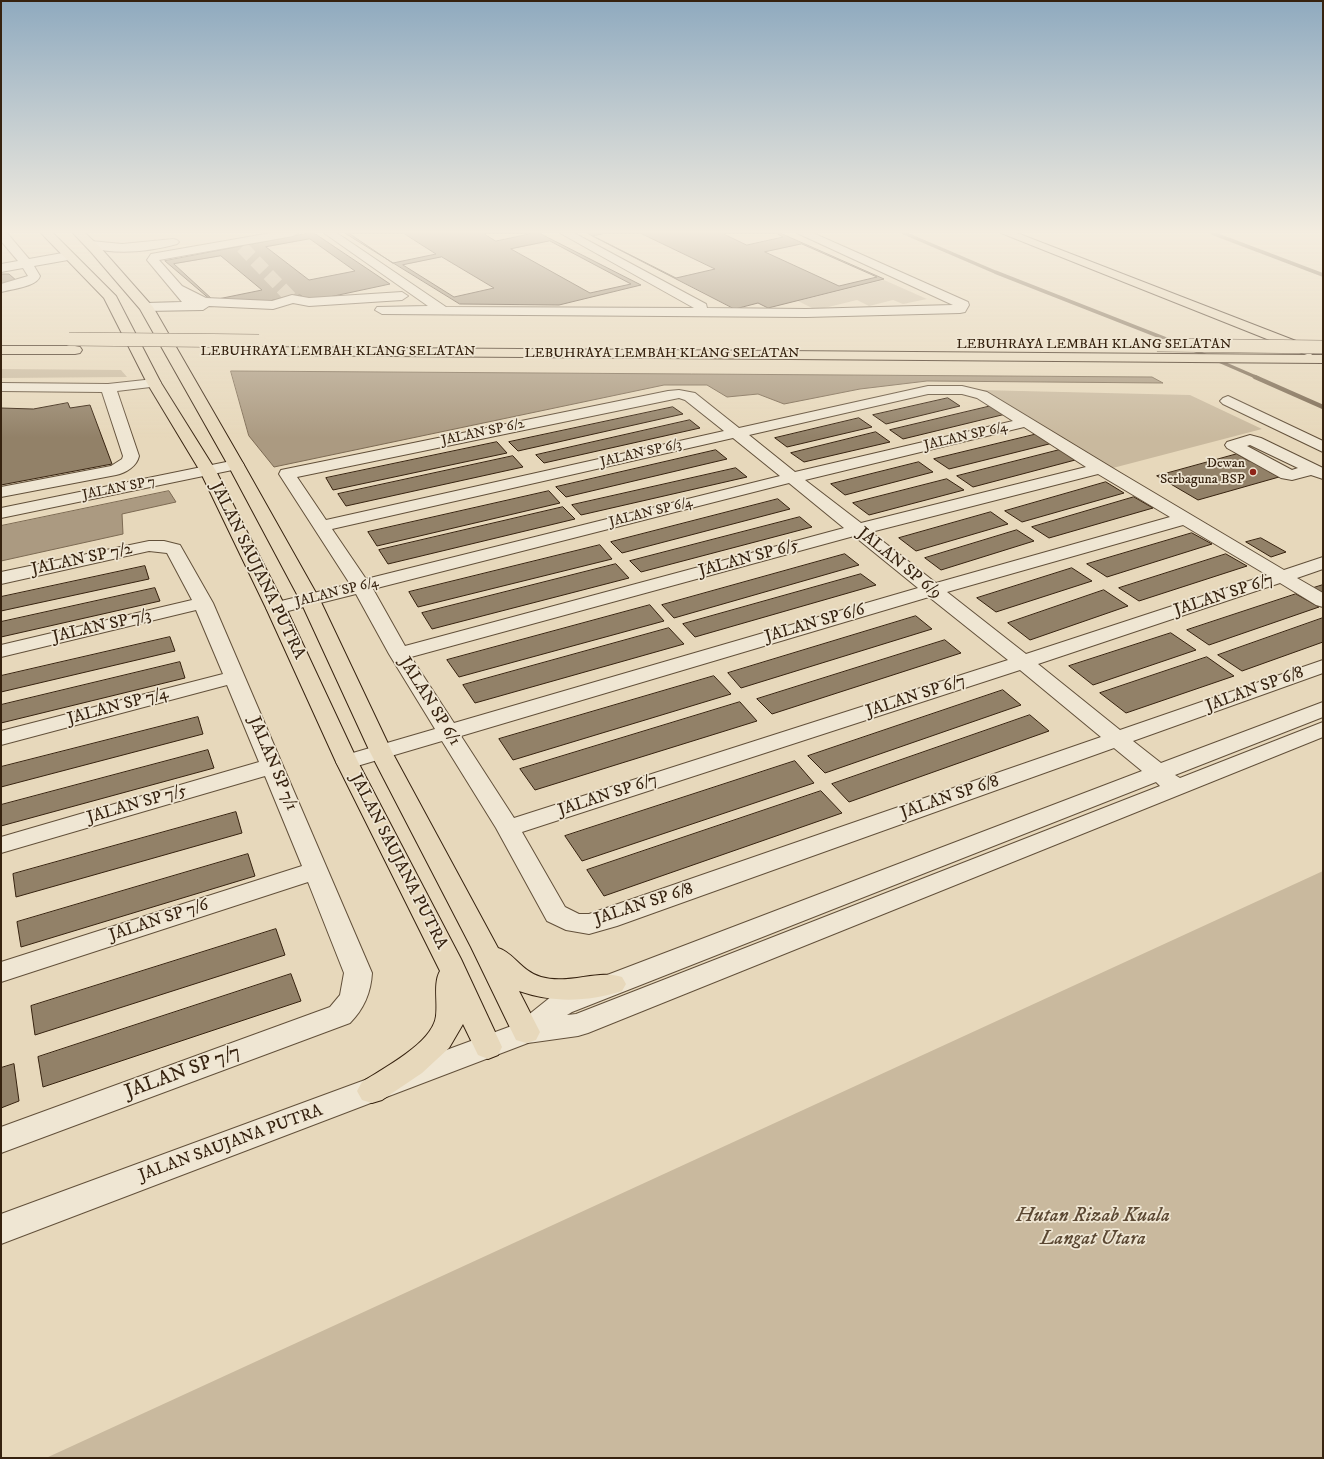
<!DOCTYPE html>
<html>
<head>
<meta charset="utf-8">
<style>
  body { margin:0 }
  #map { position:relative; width:1324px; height:1459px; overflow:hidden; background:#e7d8bb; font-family:"IM FELL DW Pica",serif }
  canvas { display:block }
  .frame { position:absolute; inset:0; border:2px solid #36220f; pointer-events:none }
</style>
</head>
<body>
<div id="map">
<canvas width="1324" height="1459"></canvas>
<div class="frame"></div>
</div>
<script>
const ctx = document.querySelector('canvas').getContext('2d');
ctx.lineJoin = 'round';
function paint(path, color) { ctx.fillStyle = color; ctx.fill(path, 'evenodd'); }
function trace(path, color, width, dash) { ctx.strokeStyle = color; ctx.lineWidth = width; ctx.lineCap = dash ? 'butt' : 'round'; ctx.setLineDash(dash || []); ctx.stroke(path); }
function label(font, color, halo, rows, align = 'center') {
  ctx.font = font + ' "IM FELL DW Pica",serif'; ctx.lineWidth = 3.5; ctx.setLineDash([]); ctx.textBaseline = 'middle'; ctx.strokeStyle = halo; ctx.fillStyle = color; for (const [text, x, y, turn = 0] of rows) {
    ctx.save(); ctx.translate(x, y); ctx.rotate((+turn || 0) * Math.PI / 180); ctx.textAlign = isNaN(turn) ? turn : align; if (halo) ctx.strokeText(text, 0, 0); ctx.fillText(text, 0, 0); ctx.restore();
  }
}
paint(new Path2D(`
  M 884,280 L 927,299 L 903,304 L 893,300 L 869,306 L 857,300 L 816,310 L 798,301 Z
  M 1,369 L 121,370 L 127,377 L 1,378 Z
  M 979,390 L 1190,395 L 1262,429 L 1109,469 Z
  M 1323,871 L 1323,1458 L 46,1458 Z`), '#c9b99e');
const water = new Path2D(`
  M 231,371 L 1152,377 L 1163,383 L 927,381 L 860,389 L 784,404 L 758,394 L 727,397 L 707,385 L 664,385 L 274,467 L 249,436 Z
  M 169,491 L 176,502 L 122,514 L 123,534 L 1,561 L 1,526 Z`);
paint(water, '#ab9a81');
trace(water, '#7c6a53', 1);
trace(new Path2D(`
  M 904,233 L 995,272 L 1171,341
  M 1212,233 L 1323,275
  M 1191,349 L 1258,378`), '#7c6a53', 3.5);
trace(new Path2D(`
  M 1255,377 L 1323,407`), '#7c6a53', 4.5);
const building = new Path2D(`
  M 309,233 L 314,233 L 390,284 L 320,299 L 305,298 L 300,295 L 269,301 L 212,301 L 165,261 Z
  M 345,233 L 539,233 L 641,285 L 559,305 L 460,304 Z
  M 349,233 L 403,233 L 436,254 L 393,263 Z
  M 483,233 L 534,233 L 496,241 Z
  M 587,233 L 780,233 L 884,279 L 768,308 L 758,303 L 735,309 Z
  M 607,233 L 640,233 L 715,269 L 676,278 L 593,236 Z
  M 722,233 L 776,233 L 783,237 L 747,245 Z
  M 310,239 L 355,271 L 309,280 L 266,247 Z
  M 550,241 L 631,284 L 590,293 L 511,249 Z
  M 802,244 L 877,277 L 839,286 L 765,252 Z
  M 221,256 L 262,290 L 213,300 L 174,264 Z
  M 442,257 L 494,288 L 454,297 L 403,265 Z
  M 1,274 L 9,274 L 18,282 L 1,285 Z
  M 948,398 L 960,406 L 886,424 L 873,415 Z
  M 68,403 L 70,408 L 90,405 L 112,464 L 1,485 L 1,408 L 33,409 Z
  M 995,405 L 1010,413 L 903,439 L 890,430 Z
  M 673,407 L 683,414 L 518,451 L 509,442 Z
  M 859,418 L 872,427 L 787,447 L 775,438 Z
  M 690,420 L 700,428 L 544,463 L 536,455 Z
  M 876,432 L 890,442 L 804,462 L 791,453 Z
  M 1037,434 L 1053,443 L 949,469 L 934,459 Z
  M 497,442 L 507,453 L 333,490 L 326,478 Z
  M 1063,449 L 1079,459 L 973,487 L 957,476 Z
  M 716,450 L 727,459 L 566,497 L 556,487 Z
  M 1237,454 L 1249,461 L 1261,457 L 1281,468 L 1268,471 L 1279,477 L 1198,500 L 1157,476 Z
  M 513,456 L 523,467 L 346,506 L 338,494 Z
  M 919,462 L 933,472 L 845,495 L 831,484 Z
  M 736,468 L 747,477 L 581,515 L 572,505 Z
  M 947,479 L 964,490 L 869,515 L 853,503 Z
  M 1106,482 L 1124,493 L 1022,522 L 1005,511 Z
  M 549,491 L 560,503 L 377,546 L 368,532 Z
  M 1134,497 L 1153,508 L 1049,538 L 1032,527 Z
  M 778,499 L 790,509 L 622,553 L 611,542 Z
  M 563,507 L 575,519 L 388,564 L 379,550 Z
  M 991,512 L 1008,524 L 916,551 L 899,538 Z
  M 800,517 L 812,527 L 641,572 L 630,561 Z
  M 1017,530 L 1034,541 L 941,570 L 925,558 Z
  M 1192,533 L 1212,544 L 1107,577 L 1087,564 Z
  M 1261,538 L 1286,552 L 1271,557 L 1246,542 Z
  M 600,545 L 612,559 L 418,607 L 409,592 Z
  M 845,554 L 859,565 L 674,618 L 662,605 Z
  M 1226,554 L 1247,566 L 1139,601 L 1119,588 Z
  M 616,564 L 629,578 L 432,629 L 422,613 Z
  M 145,566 L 149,579 L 1,611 L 1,597 Z
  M 1072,568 L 1092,581 L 996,612 L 977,598 Z
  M 861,574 L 876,585 L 695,637 L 683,624 Z
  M 1323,585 L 1323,597 L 1310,589 Z
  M 155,588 L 160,601 L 1,637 L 1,622 Z
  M 1104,590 L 1128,606 L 1030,640 L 1008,623 Z
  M 1296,594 L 1319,607 L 1209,645 L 1187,630 Z
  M 650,605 L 664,621 L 459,677 L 447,660 Z
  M 916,616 L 932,629 L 741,688 L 728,673 Z
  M 1323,618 L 1323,642 L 1242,671 L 1218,655 Z
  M 669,628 L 684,644 L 475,703 L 463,685 Z
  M 1171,633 L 1196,650 L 1093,685 L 1069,666 Z
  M 170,637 L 175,651 L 1,692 L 1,676 Z
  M 945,640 L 961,653 L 772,714 L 757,699 Z
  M 1207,657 L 1234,676 L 1126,713 L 1100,693 Z
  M 180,662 L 185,678 L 1,723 L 1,705 Z
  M 714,676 L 731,694 L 513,760 L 499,739 Z
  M 1003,690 L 1021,705 L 825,773 L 808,756 Z
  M 740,702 L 757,721 L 535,790 L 520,769 Z
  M 1030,715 L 1049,731 L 849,802 L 832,784 Z
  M 198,717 L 203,734 L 1,787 L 1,767 Z
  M 208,750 L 214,768 L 1,826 L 1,805 Z
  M 795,761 L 814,783 L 582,861 L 565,836 Z
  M 821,791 L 842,813 L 604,896 L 587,870 Z
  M 236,812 L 242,833 L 16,897 L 13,874 Z
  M 248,854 L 255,876 L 21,947 L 17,922 Z
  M 276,929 L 285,955 L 35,1035 L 31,1006 Z
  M 291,974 L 301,1001 L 43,1087 L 38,1057 Z
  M 14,1064 L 19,1101 L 1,1108 L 1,1068 Z`);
paint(building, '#928168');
trace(building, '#36220f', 1);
trace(new Path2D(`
  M 242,247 L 292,299`), '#c4b499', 13, [13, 6]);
const minor = new Path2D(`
  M 1,233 L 7,233 L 29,259 L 68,252 L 74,256 L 68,260 L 34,266 L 40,276 C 37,287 11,289 1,292 L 1,284 L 28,276 L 23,268 L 1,272 L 1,264 L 18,261 L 1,241 Z
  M 271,233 L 298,233 L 293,236 L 159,260 L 182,286 L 206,298 L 272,301 L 292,295 L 309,298 L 402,292 L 408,296 L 402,300 L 309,306 L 293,303 L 273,309 L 209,306 L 203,310 L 146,311 L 139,307 L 146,303 L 182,302 L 147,260 L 151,254 Z
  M 324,233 L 337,233 L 446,307 L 694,308 L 560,233 L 574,233 L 706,304 L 707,308 L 806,309 L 953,305 L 797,233 L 813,233 L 968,302 L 969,305 L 965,312 L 960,313 L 806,317 L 382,314 L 375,310 L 377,307 L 428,306 Z
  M 173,239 L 177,240 L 179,242 L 177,244 C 148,252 116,255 87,247 L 85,245 L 91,241 L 122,244 Z
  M 154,379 L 159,380 L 161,383 L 159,386 L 117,391 L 139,456 C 137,466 126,473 116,475 L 1,497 L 1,487 L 111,466 L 122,459 L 123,456 L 102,392 L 1,391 L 1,383 L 108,384 Z
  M 928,386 L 962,386 L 987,392 L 1119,472 L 1284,570 L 1323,557 L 1323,569 L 1297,578 L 1323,593 L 1323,607 L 1316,605 L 1280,583 L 1038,664 L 1120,730 L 1323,660 L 1323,673 L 1133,741 L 1161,763 L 1323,702 L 1323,717 L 1175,775 L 1180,778 L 1323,722 L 1323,737 L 588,1033 L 578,1036 L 528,1043 L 1,1244 L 1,1214 L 517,1024 L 552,996 L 1142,771 L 1114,748 L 617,926 L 589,934 L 566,930 L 547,921 L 496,828 L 442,741 L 347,769 L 339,767 L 336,762 L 339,757 L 435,729 L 389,654 L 356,594 L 276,614 L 269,612 L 266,608 L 269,604 L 350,584 L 279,474 L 281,470 L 668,391 L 679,390 L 695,393 L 739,428 ZM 928,394 L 962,394 L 977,398 L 1013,421 L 795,472 L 749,435 ZM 679,398 L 685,400 L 724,431 L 326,520 L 297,477 ZM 1024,427 L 1086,467 L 861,523 L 805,480 ZM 733,438 L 780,476 L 366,579 L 332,529 ZM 1098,474 L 1170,517 L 936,583 L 871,532 ZM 789,483 L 844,528 L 405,646 L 373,589 ZM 1183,525 L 1267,575 L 1026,654 L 947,592 ZM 854,536 L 918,588 L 454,723 L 411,657 ZM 929,597 L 1008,660 L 514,818 L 461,736 ZM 1020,670 L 1101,737 L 589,914 L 579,914 L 565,907 L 522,832 ZM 1156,782 L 1160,786 L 576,1014 L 567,1015 L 572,1012 Z
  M 1228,396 L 1323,441 L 1323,452 L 1223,404 L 1220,401 L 1223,398 Z
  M 1250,435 L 1261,438 L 1323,468 L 1323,479 L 1311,475 L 1292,480 L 1281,478 L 1227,448 L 1225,445 L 1227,442 ZM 1250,445 L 1298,468 L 1292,470 L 1247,446 Z
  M 236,460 L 242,462 L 244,465 L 242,468 L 1,518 L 1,508 Z
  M 149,541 L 164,541 L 180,545 L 213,603 L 372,973 C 371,992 364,1009 350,1023 L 1,1153 L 1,1127 L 330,1007 L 340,995 L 344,973 L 308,882 L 1,982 L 1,962 L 302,866 L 265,776 L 1,853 L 1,837 L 259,762 L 227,685 L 1,745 L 1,731 L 223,674 L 196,610 L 1,657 L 1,645 L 192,600 L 167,553 L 149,551 L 1,584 L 1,572 Z`);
const major = new Path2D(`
  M 41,233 L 53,233 L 116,296 L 161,383 L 216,471 L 286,608 L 358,762 L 461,959 L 502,1047 L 498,1055 L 488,1059 L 478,1055 L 463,1024 L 449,1048 L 422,1073 L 382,1100 L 372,1103 L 362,1100 L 357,1091 L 362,1082 C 382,1069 433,1043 436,1016 C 438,1002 433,983 440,971 L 336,762 L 266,608 L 200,471 L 147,383 L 104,298 Z
  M 73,233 L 85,233 L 99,246 L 153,307 L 244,465 L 320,600 L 392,752 L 498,948 C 513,952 521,971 541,977 C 569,985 598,969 622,977 L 626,984 L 622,991 C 587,1002 553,1003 519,991 L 540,1032 L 536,1040 L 526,1043 L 516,1040 L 471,947 L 370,752 L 300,600 L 228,465 L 140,309 L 91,252 Z`);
const highway = new Path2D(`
  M 1001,233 L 1017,233 L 1314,348 L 1316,351 L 1311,355 L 1323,355 L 1323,363 L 257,355 L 252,354 L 250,351 L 252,348 L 257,347 L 1307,355 Z
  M 1,346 L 75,346 L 80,347 L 82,350 L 80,353 L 75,354 L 1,354 Z`);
trace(minor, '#62503a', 2);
trace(major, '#36220f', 2);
trace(highway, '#36220f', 2);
paint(minor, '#efe6d3');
paint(major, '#e7d8bb');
paint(highway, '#e7d8bb');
const highwayBridge = new Path2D(`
  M 69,339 L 259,341
  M 1157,345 L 1323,347`);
trace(highwayBridge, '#36220f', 14, []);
trace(highwayBridge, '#e7d8bb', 13);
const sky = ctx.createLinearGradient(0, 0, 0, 438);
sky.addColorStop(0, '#8faabf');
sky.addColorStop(0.53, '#f4ede0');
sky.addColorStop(1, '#f4ede000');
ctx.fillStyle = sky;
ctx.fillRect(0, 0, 1324, 438);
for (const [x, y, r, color] of [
  [1253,472,4,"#8f2418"]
]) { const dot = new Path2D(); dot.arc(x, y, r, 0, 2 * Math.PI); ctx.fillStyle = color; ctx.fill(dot); trace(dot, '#efe6d3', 1.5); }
label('14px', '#36220f', '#efe6d3', [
  ["LEBUHRAYA LEMBAH KLANG SELATAN",1094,345],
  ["LEBUHRAYA LEMBAH KLANG SELATAN",338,352],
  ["LEBUHRAYA LEMBAH KLANG SELATAN",662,354],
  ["JALAN SP 6/2",483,433,-12],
  ["JALAN SP 6/4",966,437,-13],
  ["JALAN SP 6/3",641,454,-13],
  ["JALAN SP 7",119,489,-11],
  ["JALAN SP 6/4",651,513,-14],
  ["JALAN SP 6/4",337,593,-14]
]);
label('14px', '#36220f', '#efe6d3', [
  ["Dewan",1245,464],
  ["Serbaguna BSP",1245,480]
], 'right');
label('17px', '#36220f', '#efe6d3', [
  ["JALAN SP 6/5",749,559,-15],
  ["JALAN SP 7/2",82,560,-12],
  ["JALAN SP 6/9",899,564,39],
  ["JALAN SAUJANA PUTRA",257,571,64],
  ["JALAN SP 6/7",1224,596,-18],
  ["JALAN SP 6/6",815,624,-16],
  ["JALAN SP 7/3",102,627,-13],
  ["JALAN SP 6/8",1255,690,-20],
  ["JALAN SP 6/7",916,697,-18],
  ["JALAN SP 6/1",429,702,58],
  ["JALAN SP 7/4",118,707,-15],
  ["JALAN SP 7/1",272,764,67],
  ["JALAN SP 6/7",608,796,-18],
  ["JALAN SP 6/8",950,798,-19],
  ["JALAN SP 7/5",137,805,-16],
  ["JALAN SAUJANA PUTRA",398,862,63],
  ["JALAN SP 6/8",644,905,-18],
  ["JALAN SP 7/6",159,921,-18],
  ["JALAN SAUJANA PUTRA",231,1144,-20]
]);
label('20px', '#36220f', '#efe6d3', [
  ["JALAN SP 7/7",183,1073,-20]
]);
label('italic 20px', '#5b4833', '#efe6d3', [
  ["Hutan Rizab Kuala",1093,1217],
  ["Langat Utara",1093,1240]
]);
</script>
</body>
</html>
